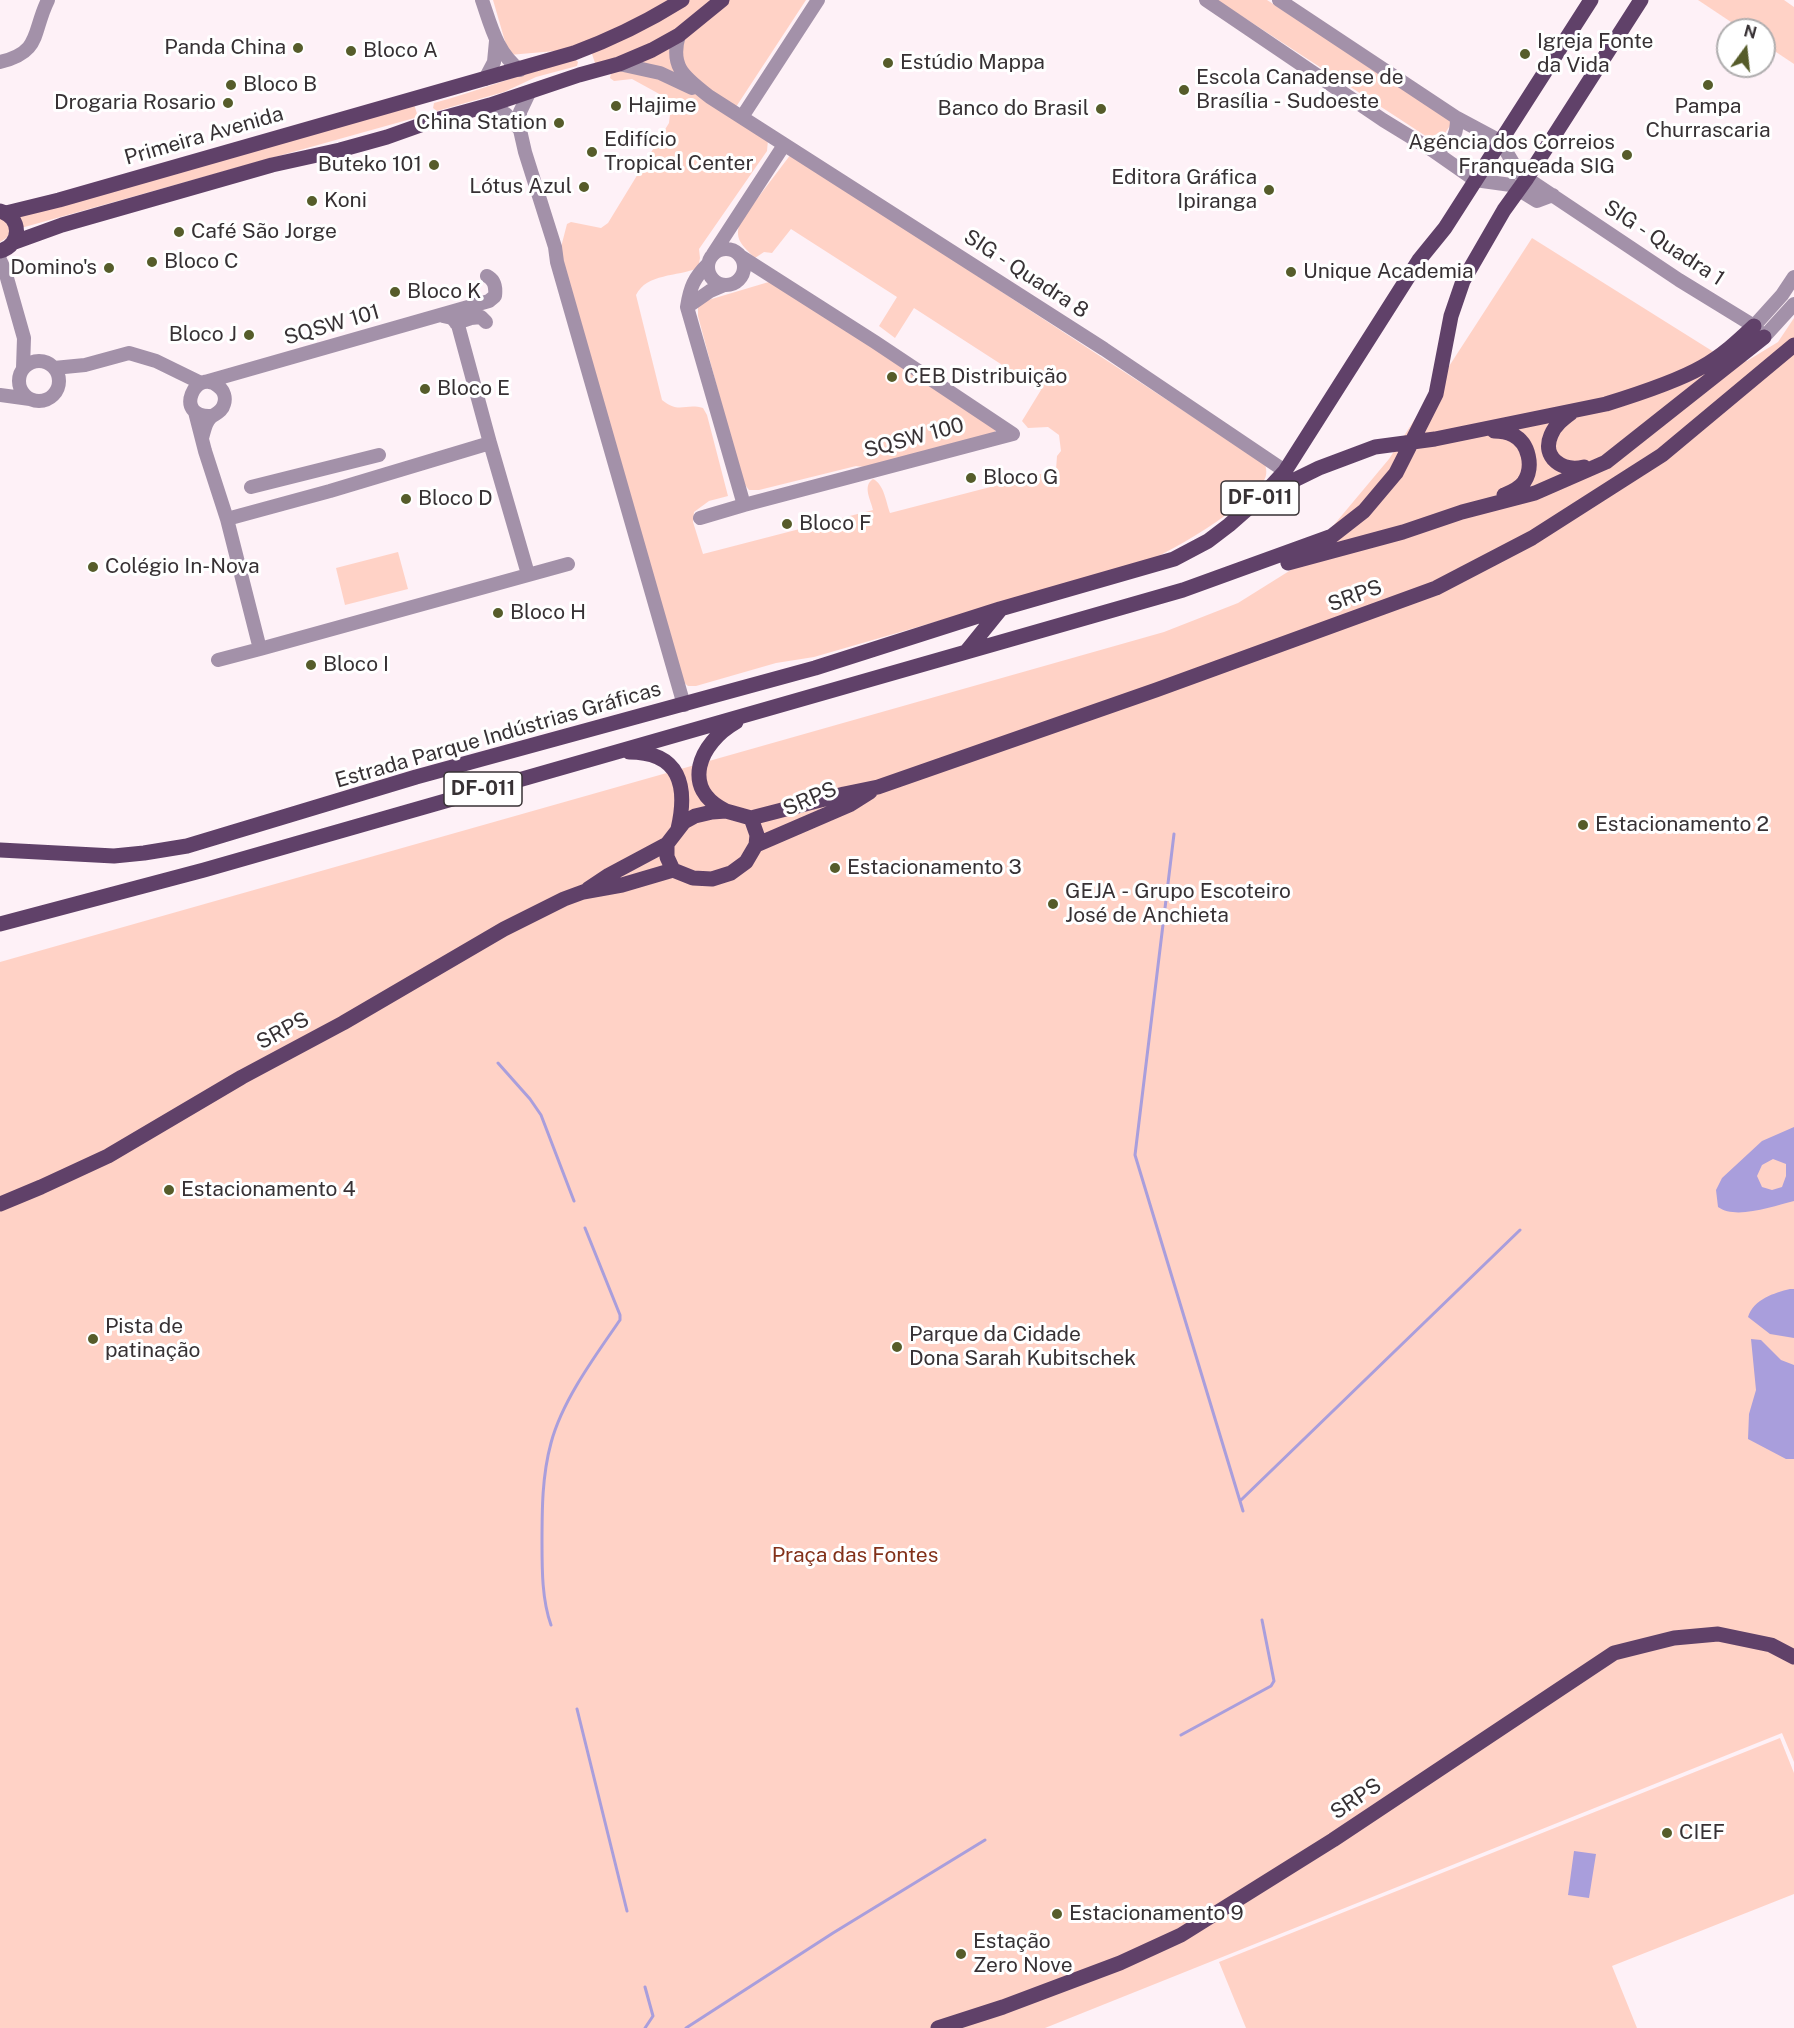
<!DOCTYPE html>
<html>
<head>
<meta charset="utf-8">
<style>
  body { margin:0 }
  #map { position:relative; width:1794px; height:2028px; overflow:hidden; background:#fef1f7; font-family:"Public Sans",sans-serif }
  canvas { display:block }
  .north { position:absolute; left:1716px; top:18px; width:60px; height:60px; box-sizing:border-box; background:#fff; border:2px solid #afadae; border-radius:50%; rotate:15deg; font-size:16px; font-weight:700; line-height:24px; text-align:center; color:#373134 }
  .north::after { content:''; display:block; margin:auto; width:21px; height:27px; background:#565c2a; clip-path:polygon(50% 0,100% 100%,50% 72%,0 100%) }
</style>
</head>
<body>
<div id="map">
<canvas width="1794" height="2028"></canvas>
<div class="north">N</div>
</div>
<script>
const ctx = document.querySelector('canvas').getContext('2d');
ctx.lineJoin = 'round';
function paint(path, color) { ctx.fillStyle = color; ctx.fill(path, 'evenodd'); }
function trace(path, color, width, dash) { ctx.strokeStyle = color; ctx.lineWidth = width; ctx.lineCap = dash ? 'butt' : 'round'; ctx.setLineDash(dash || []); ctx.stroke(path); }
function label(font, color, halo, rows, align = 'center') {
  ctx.font = font + ' "Public Sans",sans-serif'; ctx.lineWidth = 6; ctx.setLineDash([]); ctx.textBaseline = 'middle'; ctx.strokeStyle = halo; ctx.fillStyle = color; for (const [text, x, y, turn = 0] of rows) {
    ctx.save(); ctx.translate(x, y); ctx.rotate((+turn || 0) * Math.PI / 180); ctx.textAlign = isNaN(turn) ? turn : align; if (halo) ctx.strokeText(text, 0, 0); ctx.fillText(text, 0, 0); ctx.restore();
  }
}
paint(new Path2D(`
  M 493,0 L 806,0 L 734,110 L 681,79 L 595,63 L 590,48 L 509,55 Z
  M 1217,0 L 1267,0 L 1453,121 L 1438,144 Z
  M 1698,0 L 1784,0 L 1794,7 L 1794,64 L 1764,44 L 1764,30 L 1743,30 Z
  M 574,58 L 578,62 L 577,66 L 536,77 L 504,92 L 437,111 L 433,108 L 434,103 C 481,90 527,72 574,58 Z
  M 620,69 L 677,82 L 768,140 L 767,151 L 699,249 L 700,258 L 698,268 C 677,277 647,273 636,295 L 662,400 C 679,414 685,403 703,408 L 707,415 L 728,496 L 709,501 L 694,512 L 693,522 L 703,554 L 873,510 C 871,500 862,486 873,479 C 884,484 886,502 890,513 L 1056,470 L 1057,456 L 1061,451 L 1059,435 L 1048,427 L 1028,428 L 1022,421 L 1041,390 L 914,308 L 895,338 L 879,326 L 897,297 L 791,229 L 772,253 L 764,252 L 755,258 C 742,245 733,239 741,220 L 791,154 L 1265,464 C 1267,471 1267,476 1263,482 C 1257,492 1245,500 1236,507 C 1210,528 1182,544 1153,559 L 814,657 L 776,663 L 696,686 L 688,686 L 682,681 L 560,251 L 567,224 L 571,222 L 601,228 L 608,223 L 669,123 L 670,114 L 668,104 L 663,96 L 632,79 L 614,81 L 610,78 L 611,73 Z
  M 414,104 L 418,117 L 21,228 L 18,215 Z
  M 0,215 L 11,227 L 8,237 L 0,242 Z
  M 1532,238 L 1717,354 L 1739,361 L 1747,361 L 1778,342 L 1794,318 L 1794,1762 L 1782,1733 L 1045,2028 L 0,2028 L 0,962 L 1164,632 L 1238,603 L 1302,563 L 1389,459 Z
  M 772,281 L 996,430 L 994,433 L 871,468 L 856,466 L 759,490 L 749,490 L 742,481 L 698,316 L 698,307 L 705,301 Z
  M 398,552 L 408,589 L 345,605 L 336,568 Z
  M 1780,1738 L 1794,1773 L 1794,1894 L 1612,1966 L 1637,2028 L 1246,2028 L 1219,1962 Z`), '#ffd2c6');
paint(new Path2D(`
  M 1794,1127 L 1794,1201 C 1773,1206 1736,1220 1718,1207 L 1716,1190 L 1722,1178 L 1762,1141 ZM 1773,1159 L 1786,1164 L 1786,1176 L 1782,1187 L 1772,1190 L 1762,1187 L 1757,1176 L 1762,1165 Z
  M 1790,1289 L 1794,1289 L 1794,1338 L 1770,1334 L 1748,1317 C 1754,1299 1774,1293 1790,1289 Z
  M 1751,1339 L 1761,1340 L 1781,1360 L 1794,1365 L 1794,1459 L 1786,1459 L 1748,1439 L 1749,1414 L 1756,1390 Z
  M 1574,1851 L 1596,1854 L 1589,1898 L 1568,1895 Z`), '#a99edc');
trace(new Path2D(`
  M 1174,834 L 1135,1155 L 1243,1511
  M 498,1063 L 530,1099 L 541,1115 L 574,1201
  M 1241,1500 L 1520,1230
  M 551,1625 C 542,1600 542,1570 542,1543 C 542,1510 542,1476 551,1443 C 562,1401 595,1356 620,1320 L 620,1315 L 585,1228
  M 577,1709 L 627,1911
  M 1181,1735 L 1271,1686 L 1274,1681 L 1262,1620
  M 645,1987 L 653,2016 L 645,2028
  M 686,2028 L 833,1933 L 985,1840`), '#a99edc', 3);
trace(new Path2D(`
  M 482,0 C 491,26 497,53 520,70
  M 1206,0 L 1383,120 L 1432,150 L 1475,180 L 1511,185 L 1537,201 L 1553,195
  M 1279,0 L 1457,118 L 1500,141 L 1519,173 L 1679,280 L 1754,326 L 1764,337 L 1794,304
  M 679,35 C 669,68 686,78 710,97 L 1104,349 L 1285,471
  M 0,62 C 42,52 32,32 48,0
  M 619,64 L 660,73 L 692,88
  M 485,79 L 494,62 L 496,41
  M 529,93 L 520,112 L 520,130 L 525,152 L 555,247 L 557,262 L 684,705
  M 490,105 L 506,114 L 520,130
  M 742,117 L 818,0
  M 1432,150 C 1452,146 1457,137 1457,118
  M708 267a18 18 0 1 1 36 0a18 18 0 1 1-36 0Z
  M 713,254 L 784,145
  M 0,260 L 5,271 L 24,338 L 23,368
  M 708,264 C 694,278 690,287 687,307 L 744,505 L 1013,434 L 875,342 L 740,256
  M 687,307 L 710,291 L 724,285
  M 456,323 L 471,318 L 481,317 L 486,322
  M 1754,326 L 1782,295 L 1794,277
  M19 381a20 20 0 1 1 40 0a20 20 0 1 1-40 0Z
  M 54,368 L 85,365 L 129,353 L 156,361 L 201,383
  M 205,382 L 489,301 L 495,296 C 496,288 495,280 487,276
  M 0,395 L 30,399
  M 195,412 L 205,451 L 227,519 L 260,649 L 568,564
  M 202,438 C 204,432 205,422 211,417 C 216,413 222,412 224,404 C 226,398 224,391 219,387 C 196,365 172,418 211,416
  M 490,443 L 528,574
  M 251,487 L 379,455
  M 700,518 L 744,505
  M 227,519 L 330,491 L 490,443 L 458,325 L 452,318 L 443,316
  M 218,660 L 260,649`), '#a391a9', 14);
trace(new Path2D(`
  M 0,211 C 22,217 22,245 0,251
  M 6,213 L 59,200 L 574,53 C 612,39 647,22 682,0
  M 15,242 L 62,225 L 272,165 L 340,150 L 387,137 L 432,121 L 490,105 L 579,75 L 619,64 L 652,50 L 679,35 L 722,0
  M 1571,413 C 1563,419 1555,425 1551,435 C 1541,458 1563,472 1584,467
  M 1494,431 C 1500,431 1507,432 1513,435 C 1529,443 1534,467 1524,482 C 1519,489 1511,492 1504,495
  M 1270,492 L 1319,468 L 1375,447 L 1435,439 L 1606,404 C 1635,395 1676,382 1702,367 C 1722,356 1738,341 1754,326
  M 1288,563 L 1403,532 L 1462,512 L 1535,493 L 1606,462 L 1764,337
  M 966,652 L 1000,610
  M 629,752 C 680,752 688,786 678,829
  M 726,811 C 680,789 699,743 736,722
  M 756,845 L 851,804 L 870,792
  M 0,850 L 114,856 L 144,853 L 187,846 L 416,777 L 815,668 L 1000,609 L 1174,559 L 1208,541 L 1229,525 L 1262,496 L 1285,471 L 1419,260 L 1445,228 L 1591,0
  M 673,870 L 667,857 L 667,844 L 684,822 L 695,816 L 712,812 L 726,811 L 751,818 L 844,794 L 878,787 L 1156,690 L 1436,588 L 1532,538 L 1662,455 L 1794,345
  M 588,889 L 609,875 L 667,844
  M 0,924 L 204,870 L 1183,590 L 1332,536 L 1364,511 L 1396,473 L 1436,394 L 1451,316 L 1463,281 L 1504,210 L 1527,178 L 1641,0
  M 0,1204 L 41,1187 L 108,1156 L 242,1077 L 343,1023 L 504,929 L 564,899 L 583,892 L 622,885 L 673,870 L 693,878 L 712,879 L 731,873 L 746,862 L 756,845 L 757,835 L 751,818
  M 938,2028 L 1003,2007 L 1120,1963 L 1181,1935 L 1333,1840 L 1614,1653 L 1674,1638 L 1718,1634 L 1771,1645 L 1794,1657`), '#604169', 15);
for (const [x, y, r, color] of [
  [298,48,6,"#565c2a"],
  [351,51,6,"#565c2a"],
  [1525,54,6,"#565c2a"],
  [888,63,6,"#565c2a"],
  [231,85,6,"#565c2a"],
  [1708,85,6,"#565c2a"],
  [1184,90,6,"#565c2a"],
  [228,103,6,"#565c2a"],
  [616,106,6,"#565c2a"],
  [1101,109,6,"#565c2a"],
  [559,123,6,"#565c2a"],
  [592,152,6,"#565c2a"],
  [1627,155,6,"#565c2a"],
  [434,165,6,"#565c2a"],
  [584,187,6,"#565c2a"],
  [1269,190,6,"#565c2a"],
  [312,201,6,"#565c2a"],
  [179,232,6,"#565c2a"],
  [152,262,6,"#565c2a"],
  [109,268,6,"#565c2a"],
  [1291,272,6,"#565c2a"],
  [395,292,6,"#565c2a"],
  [249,335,6,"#565c2a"],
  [892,377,6,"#565c2a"],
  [425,389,6,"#565c2a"],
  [971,478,6,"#565c2a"],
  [406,499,6,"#565c2a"],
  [787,524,6,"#565c2a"],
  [93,567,6,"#565c2a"],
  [498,613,6,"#565c2a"],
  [311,665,6,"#565c2a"],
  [1583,825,6,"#565c2a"],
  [835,868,6,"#565c2a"],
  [1053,904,6,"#565c2a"],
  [169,1190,6,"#565c2a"],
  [93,1339,6,"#565c2a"],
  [897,1347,6,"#565c2a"],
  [1667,1833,6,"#565c2a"],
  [1057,1914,6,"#565c2a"],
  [961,1954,6,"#565c2a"]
]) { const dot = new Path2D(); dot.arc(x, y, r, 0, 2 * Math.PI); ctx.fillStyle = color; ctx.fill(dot); trace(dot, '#fff', 2); }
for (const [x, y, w] of [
  [1260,498,78],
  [483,789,78]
]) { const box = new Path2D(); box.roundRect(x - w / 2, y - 17, w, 34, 4.5); ctx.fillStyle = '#fff'; ctx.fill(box); trace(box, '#373134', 1.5); }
label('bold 20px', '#373134', null, [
  ["DF-011",1260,498],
  ["DF-011",483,789]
]);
label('21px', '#373134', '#fff', [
  ["Igreja Fonte",1537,42],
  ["da Vida",1537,66],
  ["Panda China",286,48,"right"],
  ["Bloco A",363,51],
  ["Estúdio Mappa",900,63],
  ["Escola Canadense de",1196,78],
  ["Brasília - Sudoeste",1196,102],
  ["Bloco B",243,85],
  ["Drogaria Rosario",216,103,"right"],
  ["Hajime",628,106],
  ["Pampa",1708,107,"center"],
  ["Churrascaria",1708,131,"center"],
  ["Banco do Brasil",1089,109,"right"],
  ["China Station",547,123,"right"],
  ["Edifício",604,140],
  ["Tropical Center",604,164],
  ["Agência dos Correios",1615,143,"right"],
  ["Franqueada SIG",1615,167,"right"],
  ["Buteko 101",422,165,"right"],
  ["Editora Gráfica",1257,178,"right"],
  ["Ipiranga",1257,202,"right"],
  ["Lótus Azul",572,187,"right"],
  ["Koni",324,201],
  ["Café São Jorge",191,232],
  ["Bloco C",164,262],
  ["Domino's",97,268,"right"],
  ["Unique Academia",1303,272],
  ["Bloco K",407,292],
  ["Bloco J",237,335,"right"],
  ["CEB Distribuição",904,377],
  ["Bloco E",437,389],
  ["Bloco G",983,478],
  ["Bloco D",418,499],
  ["Bloco F",799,524],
  ["Colégio In-Nova",105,567],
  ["Bloco H",510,613],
  ["Bloco I",323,665],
  ["Estacionamento 2",1595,825],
  ["Estacionamento 3",847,868],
  ["GEJA - Grupo Escoteiro",1065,892],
  ["José de Anchieta",1065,916],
  ["Estacionamento 4",181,1190],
  ["Pista de",105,1327],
  ["patinação",105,1351],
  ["Parque da Cidade",909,1335],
  ["Dona Sarah Kubitschek",909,1359],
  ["CIEF",1679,1833],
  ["Estacionamento 9",1069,1914],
  ["Estação",973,1942],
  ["Zero Nove",973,1966]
], 'left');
label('21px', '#373134', '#fff', [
  ["Primeira Avenida",204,136,-16],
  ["SIG - Quadra 1",1664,243,33],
  ["SIG - Quadra 8",1026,274,33],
  ["SQSW 101",332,325,-16],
  ["SQSW 100",914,438,-15],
  ["SRPS",1355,596,-20],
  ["Estrada Parque Indústrias Gráficas",498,735,-16],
  ["SRPS",810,799,-23],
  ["SRPS",283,1031,-28],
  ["SRPS",1356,1799,-34]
]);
label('21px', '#833119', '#fff', [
  ["Praça das Fontes",855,1556]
]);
</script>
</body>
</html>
